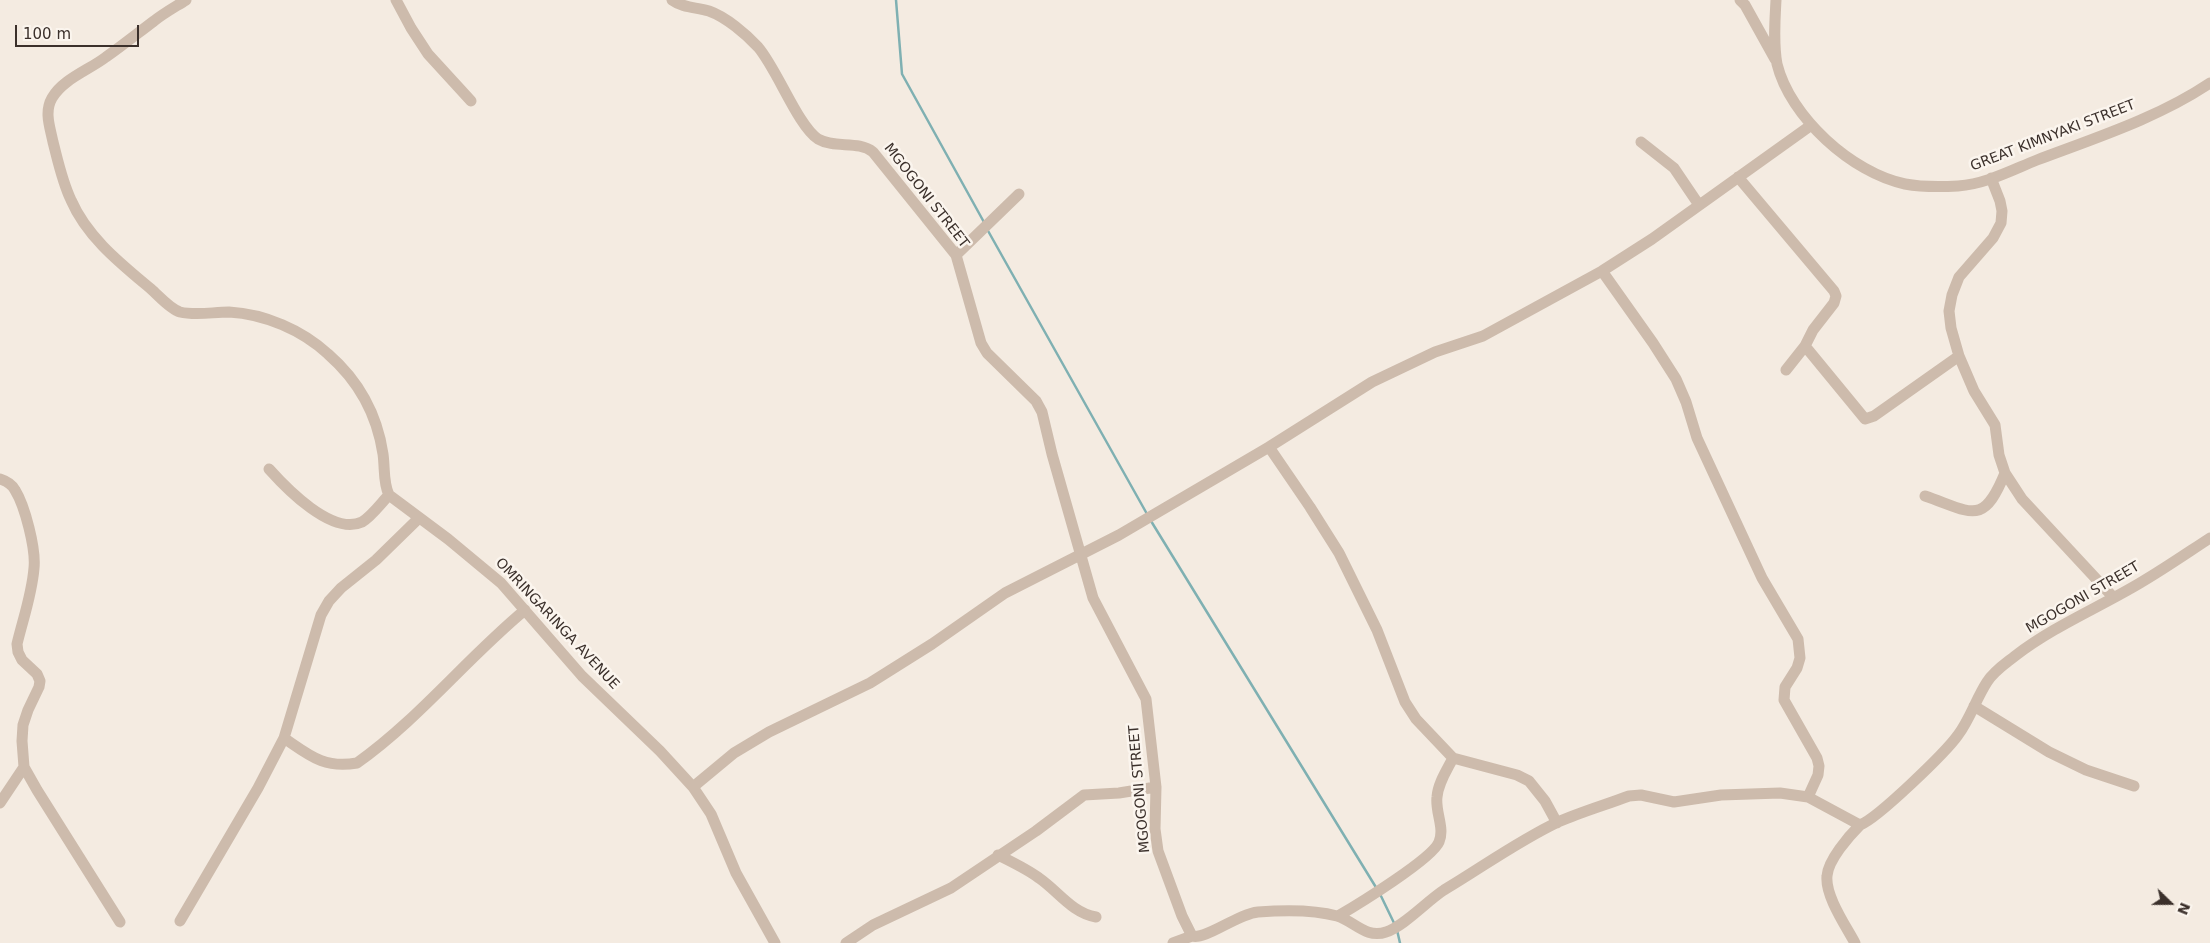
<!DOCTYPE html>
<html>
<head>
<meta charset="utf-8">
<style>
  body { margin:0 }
  #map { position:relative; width:2210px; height:943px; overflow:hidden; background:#f4ebe1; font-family:"DejaVu Sans",sans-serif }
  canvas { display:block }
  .north { position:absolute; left:2145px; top:878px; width:50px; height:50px; -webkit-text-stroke:4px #fbf5ee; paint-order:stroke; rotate:112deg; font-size:14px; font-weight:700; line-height:20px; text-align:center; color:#3b302b }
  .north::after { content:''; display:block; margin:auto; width:18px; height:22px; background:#3b302b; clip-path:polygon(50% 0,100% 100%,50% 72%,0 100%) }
  .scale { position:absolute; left:15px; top:25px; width:124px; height:22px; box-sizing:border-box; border:2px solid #3b302b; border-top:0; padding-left:6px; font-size:15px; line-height:18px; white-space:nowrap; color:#3b302b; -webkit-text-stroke:4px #fbf5ee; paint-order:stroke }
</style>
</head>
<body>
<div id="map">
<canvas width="2210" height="943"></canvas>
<div class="north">N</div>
<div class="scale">100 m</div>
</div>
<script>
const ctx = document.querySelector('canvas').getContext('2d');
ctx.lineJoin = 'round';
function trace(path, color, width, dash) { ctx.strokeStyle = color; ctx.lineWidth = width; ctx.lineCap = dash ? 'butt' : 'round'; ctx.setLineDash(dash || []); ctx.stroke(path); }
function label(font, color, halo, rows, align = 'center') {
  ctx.font = font + ' "DejaVu Sans",sans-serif'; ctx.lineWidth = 5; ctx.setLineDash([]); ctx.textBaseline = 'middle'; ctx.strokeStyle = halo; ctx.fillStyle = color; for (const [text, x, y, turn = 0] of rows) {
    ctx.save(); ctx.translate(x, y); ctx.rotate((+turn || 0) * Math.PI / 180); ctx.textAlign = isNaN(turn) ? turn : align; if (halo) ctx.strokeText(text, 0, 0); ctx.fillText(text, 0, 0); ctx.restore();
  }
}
trace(new Path2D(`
  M 896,0 L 902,74 L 985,224
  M 987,229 L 1147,514
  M 1151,521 L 1377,889
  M 1380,894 L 1395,925
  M 1397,930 L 1400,943`), '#7fb0b2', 2.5);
trace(new Path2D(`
  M 186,0 C 175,7 164,13 154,21 C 138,33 122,46 106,57 C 89,70 63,79 52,98 C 44,112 50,127 53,142 C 58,161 62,181 71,200 C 87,237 120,263 151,289 C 159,296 170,309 180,312 C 196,316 213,312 229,312 C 265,314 302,330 328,354 C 359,381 377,414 383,454 C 385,468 383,483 389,495 L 448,539 L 501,583 L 582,676 L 660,751 L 693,787 L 711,814 L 736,873 L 775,943
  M 396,0 L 411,28 L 428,54 L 471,101
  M 672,0 C 683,8 696,7 709,11 C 726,17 746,34 758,47 C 777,69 798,126 818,139 C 835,149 858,140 873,152 L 956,255 L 981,343 L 987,353 L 1036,401 L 1042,412 L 1052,454 L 1093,598 L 1146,699 L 1156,787 L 1155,829 L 1158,851 L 1182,916 L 1192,936 C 1206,940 1237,914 1258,912 C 1283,910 1312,909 1337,916 C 1354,921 1366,939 1386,932 C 1403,927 1427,901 1444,890 C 1481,868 1518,841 1558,822 C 1581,812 1605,805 1629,796 L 1641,795 L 1674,802 L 1721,795 L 1780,793 L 1808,797 L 1860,825 C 1878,818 1946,752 1958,735 C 1970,719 1976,699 1987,682 C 1994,671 2005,664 2015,656 C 2054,626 2098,608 2140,583 C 2164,569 2187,553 2210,538
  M 1740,0 L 1745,5 L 1775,59
  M 1776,0 C 1775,20 1773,44 1777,64 C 1790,117 1852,173 1905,184 C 1921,187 1941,187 1958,186 C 1986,184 2012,170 2037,160 C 2095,138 2158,118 2210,83
  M 1641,142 L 1674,168 L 1699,205
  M 1738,177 L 1834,291 L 1836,296 L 1834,303 L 1813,330 L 1805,346 L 1786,370
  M 1991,178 L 2000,201 L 2002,211 L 2001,223 L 1993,238 L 1959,277 L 1952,295 L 1949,311 L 1951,328 L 1959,356 L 1974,391 L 1995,425 L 1999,455 L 2005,473 L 2022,499 L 2113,597
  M 956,255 L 1019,194
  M 1602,271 L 1653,343 L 1676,379 L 1686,402 L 1697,438 L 1762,578 L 1798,639 L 1800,658 L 1797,668 L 1785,687 L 1784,700 L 1817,758 L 1819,766 L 1818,775 L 1808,797
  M 1805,346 L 1865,419 L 1874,416 L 1959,356
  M 1269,447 L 1310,507 L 1339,553 L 1377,630 L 1405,702 L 1416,719 L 1453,758 L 1517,775 L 1529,781 L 1545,801 L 1557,823
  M 269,469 C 286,488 332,536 362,522 C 372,516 381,503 389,495
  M 0,479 C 6,481 12,484 15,490 C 25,506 36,549 34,568 C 32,594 23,619 17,644 L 18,652 L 22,660 L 37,674 L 40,681 L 39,687 L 28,710 L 23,725 L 22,741 L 24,767 L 37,790 L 120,922
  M 1925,496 C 1972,512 1983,527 2005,473
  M 1974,706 L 2049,752 L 2086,770 L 2134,786
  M 284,738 C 309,755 324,769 357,763 C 419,719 467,658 525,610
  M 693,787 L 734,753 L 769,732 L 870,683 L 932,644 L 1005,593 L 1119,535 L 1269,447 L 1372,382 L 1435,352 L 1483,336 L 1602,271 L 1652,239 L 1810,126
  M 0,803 L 24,767
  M 998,855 C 1012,862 1027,869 1039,878 C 1058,891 1072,913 1096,917
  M 1338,916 C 1357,905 1432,859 1439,842 C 1445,828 1435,812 1437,797 C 1438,783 1447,770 1453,758
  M 180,921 L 258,788 L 284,738 L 321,615 L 329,601 L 341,588 L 376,560 L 419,518
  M 846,943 L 873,925 L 951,888 L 1036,831 L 1084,795 L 1119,793 L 1156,787
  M 1173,943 L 1192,936
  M 1855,943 C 1846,926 1825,896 1827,876 C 1828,860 1849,836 1860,825`), '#cdbbac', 11);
label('14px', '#3b302b', '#fbf5ee', [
  ["GREAT KIMNYAKI STREET",2053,136,-21],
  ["MGOGONI STREET",926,196,52],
  ["MGOGONI STREET",2083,598,-30],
  ["OMRINGARINGA AVENUE",557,624,47],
  ["MGOGONI STREET",1140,789,-95]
]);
</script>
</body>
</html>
